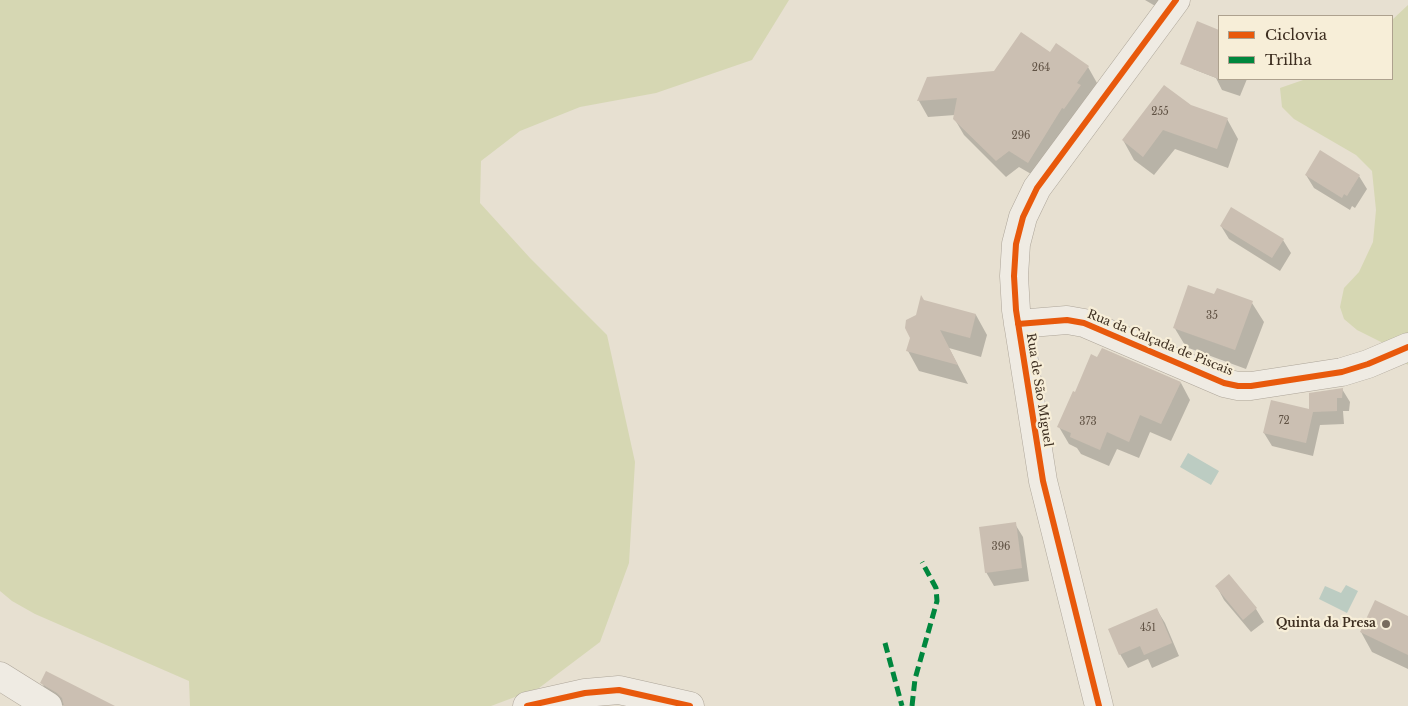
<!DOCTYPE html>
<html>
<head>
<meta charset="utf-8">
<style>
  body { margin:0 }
  #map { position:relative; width:1408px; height:706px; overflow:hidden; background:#e7e0d1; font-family:"Libre Baskerville",serif }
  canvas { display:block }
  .legend { position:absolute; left:1218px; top:15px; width:175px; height:65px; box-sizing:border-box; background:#f7eed8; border:1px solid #ada18e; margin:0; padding:6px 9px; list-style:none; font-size:15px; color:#3d2e20 }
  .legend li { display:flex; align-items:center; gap:10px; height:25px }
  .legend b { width:25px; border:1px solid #ada18e }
</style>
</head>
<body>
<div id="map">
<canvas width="1408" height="706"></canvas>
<ul class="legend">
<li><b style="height:6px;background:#e8590c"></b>Ciclovia</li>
<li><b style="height:6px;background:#00873e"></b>Trilha</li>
</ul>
</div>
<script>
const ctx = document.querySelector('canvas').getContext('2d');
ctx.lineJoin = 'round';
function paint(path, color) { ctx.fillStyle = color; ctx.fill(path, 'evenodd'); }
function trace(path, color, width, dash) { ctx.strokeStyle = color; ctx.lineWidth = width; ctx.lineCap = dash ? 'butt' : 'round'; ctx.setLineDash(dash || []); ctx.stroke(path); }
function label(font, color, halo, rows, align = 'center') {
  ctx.font = font + ' "Libre Baskerville",serif'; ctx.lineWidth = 4.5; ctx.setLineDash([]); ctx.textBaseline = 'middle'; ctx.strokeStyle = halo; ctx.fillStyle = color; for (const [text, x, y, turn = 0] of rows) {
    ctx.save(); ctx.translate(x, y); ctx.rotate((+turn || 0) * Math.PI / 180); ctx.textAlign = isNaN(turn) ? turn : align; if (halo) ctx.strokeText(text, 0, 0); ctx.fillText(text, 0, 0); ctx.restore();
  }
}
paint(new Path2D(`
  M 0,0 L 789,0 L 752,60 L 656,93 L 580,107 L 520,131 L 481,161 L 480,203 L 530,258 L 607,335 L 635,462 L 629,563 L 600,642 L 539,688 L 491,706 L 190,706 L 189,681 L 35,614 L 12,601 L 0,591 Z
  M 1408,5 L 1408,365 L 1383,343 L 1357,330 L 1344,319 L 1340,307 L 1344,288 L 1359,272 L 1373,242 L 1376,210 L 1372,171 L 1356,155 L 1294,119 L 1282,107 L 1280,88 L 1306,79 L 1392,79 L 1392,20 Z`), '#d6d7b3');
paint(new Path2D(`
  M 1188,453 L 1219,471 L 1211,485 L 1180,467 Z
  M 1346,585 L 1358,591 L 1347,613 L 1319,599 L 1325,586 L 1341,593 Z`), '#bcccc2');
paint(new Path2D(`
  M 1145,0 L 1161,0 L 1157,7 Z
  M 1198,23 L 1219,31 L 1219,79 L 1247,79 L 1240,96 L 1222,90 L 1216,78 L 1193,69 L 1185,56 Z
  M 1051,53 L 1088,67 L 1097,83 L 1038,178 L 1019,167 L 1006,177 L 964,135 L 954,118 L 955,115 L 928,117 L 919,101 L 928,78 L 995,72 Z
  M 1200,114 L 1227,119 L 1238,139 L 1228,168 L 1175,149 L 1154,175 L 1134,160 L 1123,140 Z
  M 1306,175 L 1359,176 L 1367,189 L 1355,208 L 1352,206 L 1350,210 L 1314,188 Z
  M 1221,226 L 1283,240 L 1291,253 L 1280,271 L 1229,239 Z
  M 1215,296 L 1252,303 L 1264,322 L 1246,369 L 1186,347 L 1174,327 Z
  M 923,301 L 976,315 L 987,335 L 981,357 L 949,348 L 968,384 L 919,371 L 908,351 Z
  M 1181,383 L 1190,400 L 1171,441 L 1150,432 L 1139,458 L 1117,449 L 1109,466 L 1081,454 L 1077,448 L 1069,444 L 1059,427 Z
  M 1342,389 L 1350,402 L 1349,411 L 1343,411 L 1344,424 L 1320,425 L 1313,456 L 1272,446 L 1264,433 L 1311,411 Z
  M 1015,524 L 1023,537 L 1029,581 L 994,586 L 986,572 Z
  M 1217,587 L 1256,609 L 1264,622 L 1251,632 L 1224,600 Z
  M 1157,610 L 1165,623 L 1179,656 L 1152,668 L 1148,659 L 1128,668 L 1120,654 Z
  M 1408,617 L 1408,669 L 1372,652 L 1361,632 Z
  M 42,683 L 99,706 L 64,706 L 49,696 Z`), '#0003');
paint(new Path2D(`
  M 1197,21 L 1219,30 L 1219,79 L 1180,64 Z
  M 1021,32 L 1050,52 L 1056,43 L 1089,66 L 1077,83 L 1081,85 L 1064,109 L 1062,108 L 1028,163 L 1009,151 L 996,161 L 953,119 L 957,98 L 917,101 L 927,77 L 994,71 Z
  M 1164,85 L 1191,105 L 1228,118 L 1217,149 L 1163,130 L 1143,157 L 1122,140 Z
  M 1320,150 L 1360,175 L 1347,196 L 1344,194 L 1342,198 L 1305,175 Z
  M 1231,207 L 1284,239 L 1272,258 L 1220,226 Z
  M 1188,285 L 1214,294 L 1217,288 L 1253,301 L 1235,350 L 1173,328 Z
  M 921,295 L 924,300 L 976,314 L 970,338 L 940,330 L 958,365 L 906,351 L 910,338 L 905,328 L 906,320 L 916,315 Z
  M 1102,348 L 1181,382 L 1161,424 L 1140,415 L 1129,442 L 1107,432 L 1100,450 L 1070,437 L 1071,433 L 1057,427 L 1073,391 L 1075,392 L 1091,354 L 1097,357 Z
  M 1343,388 L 1342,398 L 1337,398 L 1337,411 L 1313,412 L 1306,443 L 1263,433 L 1271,400 L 1309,409 L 1309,393 Z
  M 1016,522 L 1022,568 L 985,573 L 979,527 Z
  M 1229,574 L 1257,608 L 1243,620 L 1215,586 Z
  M 1375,600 L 1408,616 L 1408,655 L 1360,632 Z
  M 1157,608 L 1172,643 L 1144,655 L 1140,646 L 1119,655 L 1108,629 Z
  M 46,671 L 115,706 L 64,706 L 62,698 L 57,693 L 40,683 Z`), '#cbbfb2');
const minor = new Path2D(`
  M 1018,324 L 1067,320 L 1084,323 L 1224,383 L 1238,386 L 1251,386 L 1342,372 L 1368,364 L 1408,347
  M 0,676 L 48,706
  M 527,706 L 585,693 L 619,690 L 690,706
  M 1099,706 L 1043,481 L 1016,310 L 1014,276 L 1016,244 L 1023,217 L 1037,188 L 1176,0`);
trace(minor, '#ada599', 29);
trace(minor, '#efebe3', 28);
trace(new Path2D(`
  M 885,643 L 902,706
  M 912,706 L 915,679 L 937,601 L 936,588 L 922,562`), '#00873e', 5, [10, 5]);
trace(new Path2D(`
  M 1018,324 L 1067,320 L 1084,323 L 1224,383 L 1238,386 L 1251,386 L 1342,372 L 1368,364 L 1408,347
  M 527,706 L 585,693 L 619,690 L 690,706
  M 1099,706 L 1043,481 L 1016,310 L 1014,276 L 1016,244 L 1023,217 L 1037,188 L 1176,0`), '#e8590c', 6);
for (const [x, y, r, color] of [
  [1386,624,5,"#786c5e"]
]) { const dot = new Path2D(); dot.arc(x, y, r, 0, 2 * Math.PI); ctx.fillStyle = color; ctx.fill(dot); trace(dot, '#f7eed8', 2); }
label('10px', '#605244', null, [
  ["264",1041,68],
  ["255",1160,112],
  ["296",1021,136],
  ["35",1212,316],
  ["72",1284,421],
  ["373",1088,422],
  ["396",1001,547],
  ["451",1148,628]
]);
label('12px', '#3d2e20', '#f7eed8', [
  ["Rua da Calçada de Piscais",1160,343,22],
  ["Rua de São Miguel",1039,390,81]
]);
label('bold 12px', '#3d2e20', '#f7eed8', [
  ["Quinta da Presa",1376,624]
], 'right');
</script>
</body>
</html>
